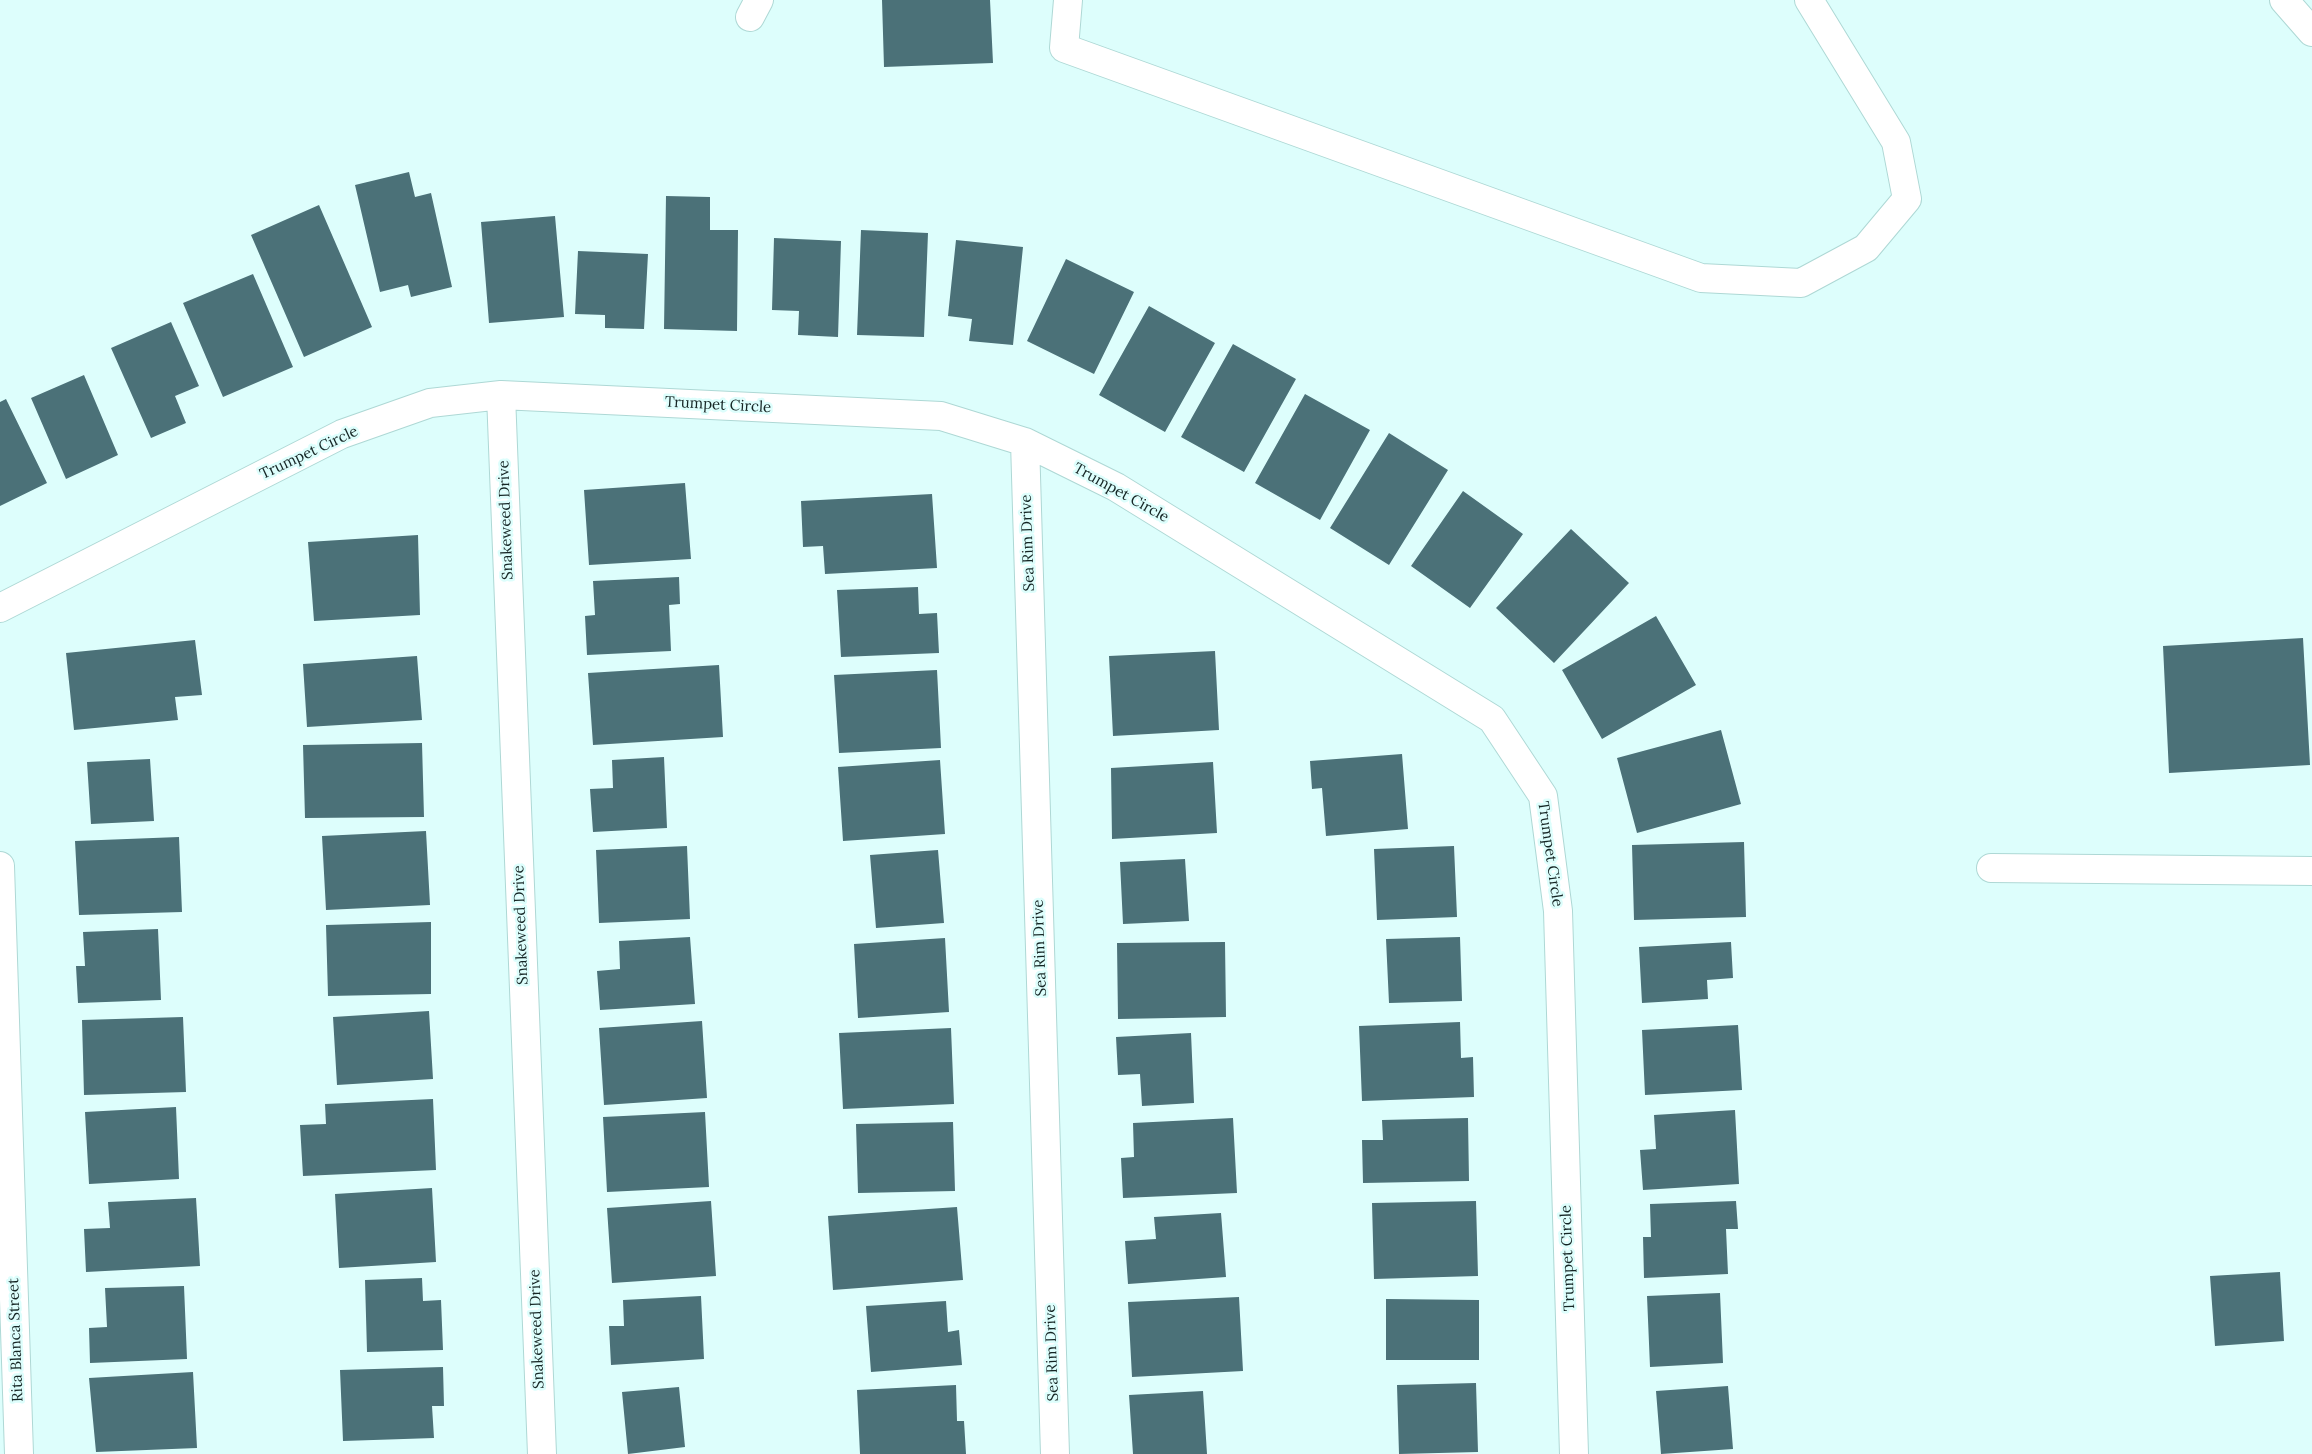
<!DOCTYPE html>
<html>
<head>
<meta charset="utf-8">
<style>
  body { margin:0 }
  canvas { display:block; background:#ddfefc }
</style>
</head>
<body>
<canvas width="2312" height="1454"></canvas>
<script>
const ctx = document.querySelector('canvas').getContext('2d');
ctx.lineJoin = 'round';
function paint(path, color) { ctx.fillStyle = color; ctx.fill(path, 'evenodd'); }
function trace(path, color, width, dash) { ctx.strokeStyle = color; ctx.lineWidth = width; ctx.lineCap = dash ? 'butt' : 'round'; ctx.setLineDash(dash || []); ctx.stroke(path); }
function label(font, color, halo, rows, align = 'center') {
  ctx.font = font + ' Lora,serif'; ctx.lineWidth = 5; ctx.setLineDash([]); ctx.textBaseline = 'middle'; ctx.strokeStyle = halo; ctx.fillStyle = color; for (const [text, x, y, turn = 0] of rows) {
    ctx.save(); ctx.translate(x, y); ctx.rotate((+turn || 0) * Math.PI / 180); ctx.textAlign = isNaN(turn) ? turn : align; if (halo) ctx.strokeText(text, 0, 0); ctx.fillText(text, 0, 0); ctx.restore();
  }
}
paint(new Path2D(`
  M 882,0 L 990,0 L 993,63 L 884,67 Z
  M 409,172 L 415,197 L 431,193 L 452,287 L 411,297 L 408,285 L 380,292 L 355,185 Z
  M 666,196 L 710,197 L 710,230 L 738,230 L 737,331 L 664,329 Z
  M 319,205 L 372,327 L 304,357 L 251,235 Z
  M 555,216 L 564,317 L 489,323 L 481,222 Z
  M 861,230 L 928,233 L 924,337 L 857,335 Z
  M 774,238 L 841,241 L 838,337 L 798,335 L 799,311 L 772,310 Z
  M 956,240 L 1023,247 L 1013,345 L 969,341 L 972,319 L 948,316 Z
  M 578,251 L 648,254 L 644,329 L 605,328 L 605,315 L 575,314 Z
  M 1066,259 L 1134,292 L 1094,374 L 1027,341 Z
  M 253,274 L 293,367 L 223,397 L 183,303 Z
  M 1149,306 L 1215,343 L 1165,432 L 1099,395 Z
  M 171,322 L 199,386 L 175,396 L 186,423 L 151,438 L 111,348 Z
  M 1233,344 L 1296,379 L 1244,472 L 1181,437 Z
  M 84,375 L 118,455 L 66,479 L 31,398 Z
  M 1305,394 L 1370,430 L 1320,520 L 1255,483 Z
  M 6,399 L 47,483 L 0,506 L 0,402 Z
  M 1389,433 L 1448,470 L 1389,565 L 1330,528 Z
  M 685,483 L 691,559 L 589,565 L 584,490 Z
  M 1463,491 L 1523,534 L 1470,608 L 1411,566 Z
  M 932,494 L 937,568 L 825,574 L 823,546 L 803,547 L 801,501 Z
  M 1571,529 L 1629,583 L 1554,663 L 1496,608 Z
  M 418,535 L 420,615 L 314,621 L 308,542 Z
  M 679,577 L 680,604 L 669,605 L 671,651 L 587,655 L 585,616 L 595,615 L 593,581 Z
  M 918,587 L 919,614 L 937,613 L 939,653 L 841,657 L 837,590 Z
  M 1656,616 L 1696,685 L 1602,739 L 1562,670 Z
  M 2303,638 L 2310,765 L 2169,773 L 2163,646 Z
  M 195,640 L 202,695 L 175,697 L 178,720 L 74,730 L 66,653 Z
  M 1215,651 L 1219,730 L 1113,736 L 1109,656 Z
  M 417,656 L 422,720 L 307,727 L 303,664 Z
  M 719,665 L 723,737 L 593,745 L 588,673 Z
  M 937,670 L 941,748 L 839,753 L 834,675 Z
  M 1721,730 L 1741,804 L 1637,833 L 1617,758 Z
  M 422,743 L 424,817 L 305,818 L 303,745 Z
  M 1402,754 L 1408,829 L 1326,836 L 1322,788 L 1312,789 L 1310,761 Z
  M 664,757 L 667,828 L 593,832 L 590,789 L 613,788 L 612,760 Z
  M 150,759 L 154,821 L 91,824 L 87,762 Z
  M 940,760 L 945,834 L 843,841 L 838,767 Z
  M 1213,762 L 1217,833 L 1112,839 L 1111,768 Z
  M 426,831 L 430,905 L 326,910 L 322,836 Z
  M 179,837 L 182,912 L 79,915 L 75,841 Z
  M 1744,842 L 1746,917 L 1634,920 L 1632,845 Z
  M 687,846 L 690,919 L 599,923 L 596,850 Z
  M 1454,846 L 1457,917 L 1377,920 L 1374,849 Z
  M 938,850 L 944,923 L 876,928 L 870,855 Z
  M 1185,859 L 1189,921 L 1123,924 L 1120,862 Z
  M 431,922 L 431,994 L 328,996 L 326,925 Z
  M 158,929 L 161,1000 L 78,1003 L 76,966 L 85,966 L 83,932 Z
  M 690,937 L 695,1004 L 600,1010 L 597,971 L 620,969 L 619,941 Z
  M 1460,937 L 1462,1001 L 1389,1003 L 1386,939 Z
  M 945,938 L 949,1012 L 858,1018 L 854,944 Z
  M 1225,942 L 1226,1017 L 1118,1019 L 1117,943 Z
  M 1731,942 L 1733,978 L 1707,980 L 1708,999 L 1642,1003 L 1639,947 Z
  M 429,1011 L 433,1079 L 337,1085 L 333,1017 Z
  M 183,1017 L 186,1092 L 84,1095 L 82,1020 Z
  M 702,1021 L 707,1098 L 604,1105 L 599,1028 Z
  M 1460,1022 L 1461,1058 L 1473,1057 L 1474,1097 L 1362,1101 L 1359,1026 Z
  M 1738,1025 L 1742,1090 L 1645,1095 L 1642,1030 Z
  M 951,1028 L 954,1104 L 843,1109 L 839,1033 Z
  M 1191,1033 L 1194,1103 L 1142,1106 L 1140,1074 L 1118,1075 L 1116,1037 Z
  M 433,1099 L 436,1170 L 303,1176 L 300,1125 L 326,1124 L 325,1104 Z
  M 176,1107 L 179,1179 L 89,1184 L 85,1112 Z
  M 1735,1110 L 1739,1184 L 1643,1190 L 1640,1150 L 1656,1149 L 1654,1115 Z
  M 705,1112 L 709,1187 L 607,1192 L 603,1117 Z
  M 1233,1118 L 1237,1193 L 1123,1198 L 1121,1158 L 1134,1157 L 1133,1123 Z
  M 1468,1118 L 1469,1181 L 1363,1183 L 1362,1140 L 1383,1140 L 1382,1120 Z
  M 953,1122 L 955,1191 L 858,1193 L 856,1124 Z
  M 432,1188 L 436,1262 L 339,1268 L 335,1194 Z
  M 196,1198 L 200,1266 L 86,1272 L 84,1229 L 110,1228 L 108,1202 Z
  M 711,1201 L 716,1276 L 612,1283 L 607,1208 Z
  M 1476,1201 L 1478,1276 L 1374,1279 L 1372,1203 Z
  M 1736,1201 L 1738,1229 L 1726,1229 L 1728,1274 L 1644,1278 L 1643,1237 L 1651,1237 L 1650,1204 Z
  M 957,1207 L 963,1280 L 833,1290 L 828,1216 Z
  M 1221,1213 L 1226,1277 L 1128,1284 L 1125,1241 L 1156,1239 L 1154,1217 Z
  M 2280,1272 L 2284,1341 L 2215,1346 L 2210,1276 Z
  M 422,1278 L 423,1301 L 441,1300 L 443,1350 L 367,1352 L 365,1280 Z
  M 184,1286 L 187,1359 L 90,1363 L 89,1328 L 107,1327 L 105,1288 Z
  M 1720,1293 L 1723,1363 L 1650,1367 L 1647,1296 Z
  M 701,1296 L 704,1359 L 611,1365 L 609,1326 L 624,1326 L 623,1300 Z
  M 1239,1297 L 1243,1371 L 1132,1377 L 1128,1302 Z
  M 1386,1299 L 1479,1300 L 1479,1360 L 1386,1360 Z
  M 946,1301 L 948,1332 L 959,1330 L 962,1365 L 871,1372 L 866,1306 Z
  M 443,1367 L 444,1406 L 432,1406 L 434,1438 L 343,1441 L 340,1370 Z
  M 193,1372 L 197,1448 L 96,1452 L 89,1378 Z
  M 1476,1383 L 1478,1452 L 1399,1454 L 1397,1385 Z
  M 956,1385 L 957,1421 L 964,1421 L 966,1454 L 860,1454 L 857,1390 Z
  M 1728,1386 L 1733,1449 L 1661,1454 L 1656,1391 Z
  M 679,1387 L 685,1447 L 628,1454 L 622,1392 Z
  M 1203,1391 L 1207,1454 L 1133,1454 L 1129,1395 Z`), '#4b7178');
const minor = new Path2D(`
  M 1068,0 L 1064,48 L 1701,278 L 1801,283 L 1866,248 L 1907,199 L 1896,142 L 1809,0
  M 2284,0 L 2312,32
  M 750,17 L 759,0
  M 501,395 L 542,1454
  M 1025,442 L 1055,1454
  M 0,608 L 342,434 L 430,403 L 501,395 L 941,416 L 1025,442 L 1116,487 L 1492,719 L 1543,796 L 1558,911 L 1574,1454
  M 0,866 L 19,1454
  M 1991,868 L 2312,871`);
trace(minor, '#aed8d5', 30);
trace(minor, '#fff', 28);
label('15px', '#152524', '#ddfefc', [
  ["Trumpet Circle",718,405,3],
  ["Trumpet Circle",309,453,-25],
  ["Trumpet Circle",1121,493,29],
  ["Snakeweed Drive",506,520,-92],
  ["Sea Rim Drive",1028,543,-92],
  ["Trumpet Circle",1550,854,82],
  ["Snakeweed Drive",521,925,-92],
  ["Sea Rim Drive",1040,948,-92],
  ["Trumpet Circle",1568,1258,-92],
  ["Snakeweed Drive",537,1329,-92],
  ["Rita Blanca Street",16,1340,-92],
  ["Sea Rim Drive",1052,1353,-92]
]);
</script>
</body>
</html>
